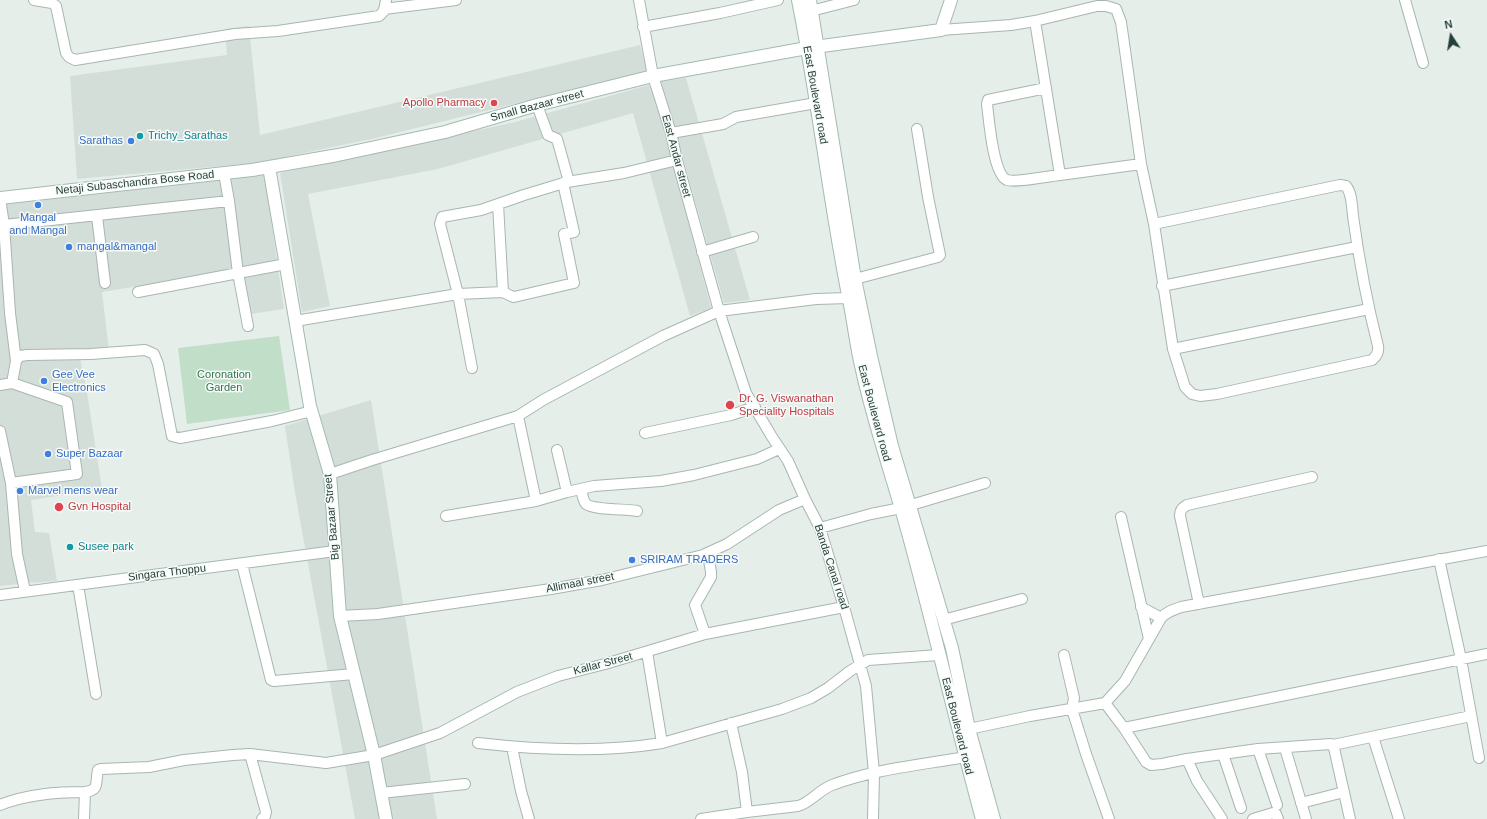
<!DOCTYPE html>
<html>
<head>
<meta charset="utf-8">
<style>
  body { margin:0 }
  #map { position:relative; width:1487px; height:819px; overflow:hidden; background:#e6eeea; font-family:Arial,sans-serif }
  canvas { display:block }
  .north { position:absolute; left:1431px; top:16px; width:40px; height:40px; -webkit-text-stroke:3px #f6faf8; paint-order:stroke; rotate:348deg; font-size:11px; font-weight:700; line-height:16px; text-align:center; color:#254039 }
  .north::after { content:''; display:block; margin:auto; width:14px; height:18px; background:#254039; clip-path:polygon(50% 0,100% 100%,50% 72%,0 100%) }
</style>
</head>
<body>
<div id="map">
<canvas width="1487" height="819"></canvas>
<div class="north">N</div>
</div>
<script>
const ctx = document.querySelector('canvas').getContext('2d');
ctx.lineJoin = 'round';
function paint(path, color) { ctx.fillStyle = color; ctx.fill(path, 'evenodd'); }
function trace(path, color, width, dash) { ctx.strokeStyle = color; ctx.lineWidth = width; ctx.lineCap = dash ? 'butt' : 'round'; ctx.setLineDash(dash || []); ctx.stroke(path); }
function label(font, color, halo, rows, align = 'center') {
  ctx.font = font + ' Arial,sans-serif'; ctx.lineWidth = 3; ctx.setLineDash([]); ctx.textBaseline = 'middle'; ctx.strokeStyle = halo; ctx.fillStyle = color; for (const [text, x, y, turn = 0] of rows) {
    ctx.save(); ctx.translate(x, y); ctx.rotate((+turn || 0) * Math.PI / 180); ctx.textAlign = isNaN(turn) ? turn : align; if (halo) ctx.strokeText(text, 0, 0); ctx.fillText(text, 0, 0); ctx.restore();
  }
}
paint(new Path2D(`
  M 249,26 L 260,135 L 640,45 L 647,71 L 376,138 L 256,163 L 77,179 L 70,76 L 227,55 L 225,29 Z
  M 686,78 L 750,300 L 724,303 L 661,81 Z
  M 649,85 L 658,106 L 711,308 L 690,316 L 633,113 L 438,169 L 308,194 L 330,306 L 302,312 L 280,173 L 515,122 Z
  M 264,172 L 284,309 L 251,314 L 254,331 L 244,332 L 236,270 L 102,292 L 109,350 L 79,354 L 86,386 L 102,489 L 31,500 L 35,532 L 49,533 L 57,581 L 27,583 L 0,586 L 0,205 L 222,180 Z
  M 371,400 L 437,819 L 355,819 L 295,493 L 285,426 Z`), '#d4ded9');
paint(new Path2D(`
  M 279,336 L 290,410 L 187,424 L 178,348 Z`), '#c0dec8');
const street = new Path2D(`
  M 34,0 L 52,3 L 56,6 L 66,53 L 69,57 L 75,60 L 235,34 L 278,31 L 379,16 L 384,11 L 386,0
  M 639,0 L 653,76 L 671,133 L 677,160 L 719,311 L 746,393 L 772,437 L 788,461 L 805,499 L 820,528 L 844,607 L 866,686 L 874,773 L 873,819
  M 1405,0 L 1423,63
  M 384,9 L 456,0
  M 811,11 L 854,0
  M 1035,21 L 1097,6 L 1106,6 L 1116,9 L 1121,22 L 1141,164
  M 643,27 L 720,13 L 778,0
  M 941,30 L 1011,25 L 1035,21 L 1060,175 L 1141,164 L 1154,224 L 1173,349 L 1185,387 L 1192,394 L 1200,396 L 1217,394 L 1372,360 C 1377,356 1379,352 1378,346 C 1367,303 1359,260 1353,216 C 1352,207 1352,193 1346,186 L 1340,185 L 1154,224
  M 1046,88 L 988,100 L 987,104 C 989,120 993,174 1007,180 C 1015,183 1049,176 1060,175
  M 537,105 L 548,135 L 557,139 L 569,182
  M 671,133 L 723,124 L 736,117 L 816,103
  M 0,198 L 4,225 L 229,201 L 224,173
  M 229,201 L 238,273 L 248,326
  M 97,216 L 105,283
  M 702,252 L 753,237
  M 855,279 L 938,257 L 940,255 L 928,197 L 917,129
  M 1162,286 L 1357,247
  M 138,292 L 286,264
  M 503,292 L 511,296 L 514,297 L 574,283 L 564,234 L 574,232 L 563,183
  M 295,321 L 458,294 L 503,292 L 498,204
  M 1173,349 L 1369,309
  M 16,361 L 20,356 L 27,355 L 91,354 L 145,350 L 154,354 L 158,364 L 172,436 L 180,438 L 272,421 L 312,411
  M 472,368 L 458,294 L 440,224 L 442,217 L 481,210 L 524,195 L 567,182 L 624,173 L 677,160
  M 0,385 L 12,383 L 16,361 L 10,313 L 4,225
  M 518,416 L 536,501
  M 0,431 L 11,483 L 17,554 L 25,591
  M 645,433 L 731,415 L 755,407
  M 557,450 L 567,492
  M 330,474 L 372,460 L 518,416 L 543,400 L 663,336 L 719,311 L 816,299 L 849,298
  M 11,483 L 77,474 L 67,402 L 12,383
  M 581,489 C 582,493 583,501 586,504 C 593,510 627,509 637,511
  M 446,516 L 536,501 L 567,492 L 594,486 L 661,481 L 694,475 L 757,459 L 779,449
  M 1121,517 L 1149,639
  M 820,528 L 871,514 L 901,508 L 985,483
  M 1439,559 L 1461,659 L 1479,758
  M 242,564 L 271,680 L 274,681 L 354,674
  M 78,585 L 96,694
  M 0,595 L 335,551
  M 1199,604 L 1180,516 C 1180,510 1182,508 1187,505 L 1312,477
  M 1141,607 L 1161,618
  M 340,616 L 378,614 L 551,589 L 602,580 L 703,555 L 727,544 L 779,510 L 805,499
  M 943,620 L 1022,599
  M 705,634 L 695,605 L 711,577 L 711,572 L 708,554
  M 647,652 L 662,743 L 782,709 L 811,698 L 828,688 L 850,671 L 868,660 L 939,655
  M 1064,655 L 1074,698 L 1072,709 L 1086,754 L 1109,819
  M 1105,703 L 1125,681 L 1161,618 C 1166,612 1173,610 1181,607 L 1487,551
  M 731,723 L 742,772 L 747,812
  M 1124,728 L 1487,654
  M 969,729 L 1030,716 L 1105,703 L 1124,728 L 1146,762 L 1151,765 L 1162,764 L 1187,759 L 1258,749 L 1331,744 L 1334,748 L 1350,819
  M 1373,737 L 1399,819
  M 478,743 C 539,750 601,753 662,743
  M 1333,745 L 1471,716
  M 512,747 L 521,791 L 529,819
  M 1285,748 L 1306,819
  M 1258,749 L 1277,805
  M 250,754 L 266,812 L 265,816 L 262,819
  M 1223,754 L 1241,808
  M 1187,759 L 1197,781 L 1222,819
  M 381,793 L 465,784
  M 1301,803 L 1344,792
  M 0,805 C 27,794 56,792 85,792
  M 84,819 L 85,792 C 100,790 95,783 98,770 L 101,769 L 149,767 L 184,760 L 233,755 L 250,754 L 326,763 L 374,755 L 440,733 L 517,692 L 558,676 L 605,664 L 705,634 L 844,607
  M 701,819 L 747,812 L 798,806 C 810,803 819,790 832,785 C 874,769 921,765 965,757
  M 1253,819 L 1273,813 L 1276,814 L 1278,819`);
const secondary = new Path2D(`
  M 798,0 C 818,99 829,201 849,300 C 854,323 856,347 862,370 C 874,425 893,478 908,533 C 934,628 956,724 982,819
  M 810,0 L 855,279 L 871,356 L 892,446 L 952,648 L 969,729 L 994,819
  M 269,167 L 310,406 L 330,474 L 340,616 L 374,755 L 386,819
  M 0,198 L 252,170 L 338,155 L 445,132 L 537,105 L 653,76 L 807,48 L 941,30 L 951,0`);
trace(street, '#a8b6b1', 12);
trace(secondary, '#a4bab2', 14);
trace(street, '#fff', 10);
trace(secondary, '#fff', 12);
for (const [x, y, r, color] of [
  [494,103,4,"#e0444e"],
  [140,136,4,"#0f9aa8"],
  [131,141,4,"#3f7fe0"],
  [38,205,4,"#3f7fe0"],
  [69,247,4,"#3f7fe0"],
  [44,381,4,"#3f7fe0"],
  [730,405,5,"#e0444e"],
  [48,454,4,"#3f7fe0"],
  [20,491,4,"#3f7fe0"],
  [59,507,5,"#e0444e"],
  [70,547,4,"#0f9aa8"],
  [632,560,4,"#3f7fe0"]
]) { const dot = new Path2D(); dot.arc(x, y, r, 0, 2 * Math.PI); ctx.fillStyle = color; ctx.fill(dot); trace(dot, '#f6faf8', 1.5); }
label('11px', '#254039', '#f6faf8', [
  ["East Boulevard road",815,95,80],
  ["Small Bazaar street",537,106,-15],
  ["East Andar street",676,156,75],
  ["Netaji Subaschandra Bose Road",135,183,-6],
  ["East Boulevard road",874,413,75],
  ["Big Bazaar Street",332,517,-95],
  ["Banda Canal road",831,567,72],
  ["Singara Thoppu",167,573,-7],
  ["Allimaal street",580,583,-11],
  ["Kallar Street",603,664,-15],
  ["East Boulevard road",957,726,76]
]);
label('11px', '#be3a42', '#f6faf8', [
  ["Apollo Pharmacy",486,103,"right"],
  ["Dr. G. Viswanathan",739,399],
  ["Speciality Hospitals",739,412],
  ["Gvn Hospital",68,507]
], 'left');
label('11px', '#0d838f', '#f6faf8', [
  ["Trichy_Sarathas",148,136],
  ["Susee park",78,547]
], 'left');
label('11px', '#366cbe', '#f6faf8', [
  ["Sarathas",123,141,"right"],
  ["Mangal",38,218,"center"],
  ["and Mangal",38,231,"center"],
  ["mangal&mangal",77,247],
  ["Gee Vee",52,375],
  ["Electronics",52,388],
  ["Super Bazaar",56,454],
  ["Marvel mens wear",28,491],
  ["SRIRAM TRADERS",640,560]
], 'left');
label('11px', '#30764b', '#f6faf8', [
  ["Coronation",224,375],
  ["Garden",224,388]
]);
</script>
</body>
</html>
